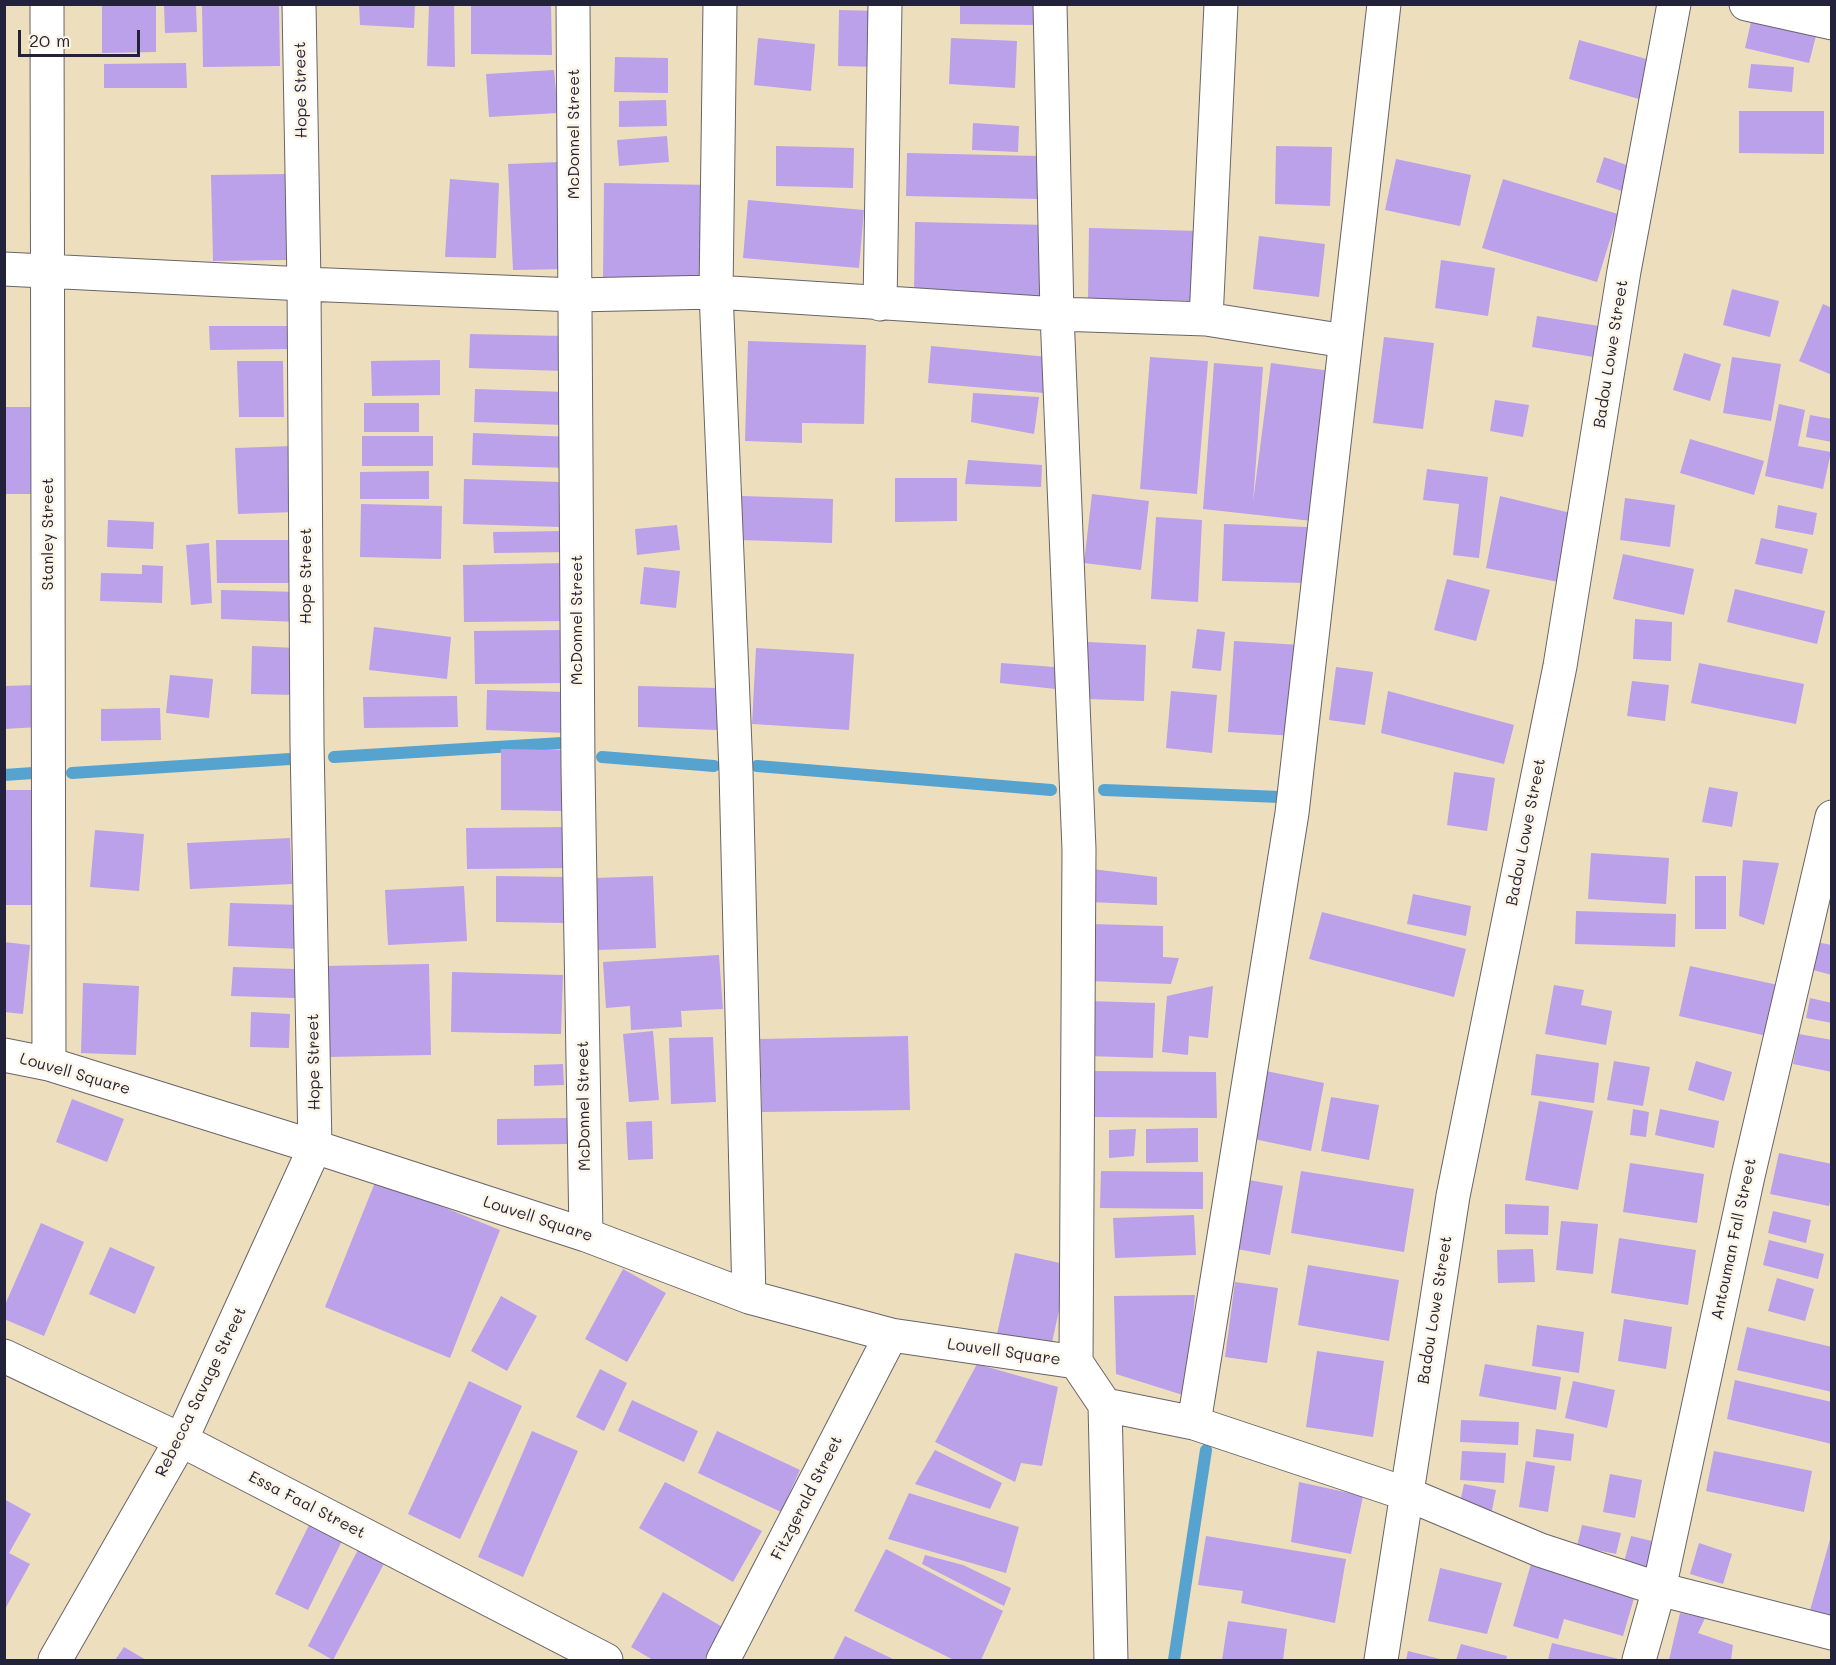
<!DOCTYPE html>
<html>
<head>
<meta charset="utf-8">
<style>
  body { margin:0 }
  #map { position:relative; width:1836px; height:1665px; overflow:hidden; background:#eddfbd; font-family:Mali,sans-serif }
  canvas { display:block }
  .frame { position:absolute; inset:0; border:6px solid #22223b; pointer-events:none }
  .scale { position:absolute; left:18px; top:30px; width:122px; height:27px; box-sizing:border-box; border:3px solid #22223b; border-top:0; padding-left:8px; font-size:18px; line-height:21px; white-space:nowrap; color:#22223b; -webkit-text-stroke:4px #fcf5e5; paint-order:stroke }
</style>
</head>
<body>
<div id="map">
<canvas width="1836" height="1665"></canvas>
<div class="frame"></div>
<div class="scale">20 m</div>
</div>
<script>
const ctx = document.querySelector('canvas').getContext('2d');
ctx.lineJoin = 'round';
function trace(path, color, width, dash) { ctx.strokeStyle = color; ctx.lineWidth = width; ctx.lineCap = dash ? 'butt' : 'round'; ctx.setLineDash(dash || []); ctx.stroke(path); }
function paint(path, color) { ctx.fillStyle = color; ctx.fill(path, 'evenodd'); }
function label(font, color, halo, rows, align = 'center') {
  ctx.font = font + ' Mali,sans-serif'; ctx.lineWidth = 5; ctx.setLineDash([]); ctx.textBaseline = 'middle'; ctx.strokeStyle = halo; ctx.fillStyle = color; for (const [text, x, y, turn = 0] of rows) {
    ctx.save(); ctx.translate(x, y); ctx.rotate((+turn || 0) * Math.PI / 180); ctx.textAlign = isNaN(turn) ? turn : align; if (halo) ctx.strokeText(text, 0, 0); ctx.fillText(text, 0, 0); ctx.restore();
  }
}
trace(new Path2D(`
  M 334,757 L 562,743
  M 602,757 L 714,766
  M 757,766 L 1051,790
  M 72,773 L 290,759
  M 4,775 L 33,773
  M 1104,790 L 1280,797
  M 1174,1660 L 1206,1450`), '#56a3cf', 12);
paint(new Path2D(`
  M 102,4 L 156,4 L 156,52 L 102,53 Z
  M 164,4 L 196,4 L 197,32 L 165,33 Z
  M 202,4 L 279,4 L 280,66 L 203,67 Z
  M 359,4 L 415,4 L 414,28 L 360,25 Z
  M 429,4 L 454,4 L 455,67 L 427,66 Z
  M 471,4 L 551,4 L 552,55 L 471,54 Z
  M 960,5 L 1036,5 L 1036,25 L 960,24 Z
  M 839,10 L 879,11 L 878,67 L 838,66 Z
  M 1753,13 L 1818,28 L 1809,63 L 1745,48 Z
  M 758,38 L 815,44 L 811,91 L 754,85 Z
  M 951,38 L 1017,41 L 1015,88 L 949,84 Z
  M 1579,40 L 1650,60 L 1639,99 L 1569,79 Z
  M 615,57 L 668,58 L 668,93 L 614,92 Z
  M 186,63 L 187,88 L 104,88 L 104,64 Z
  M 1751,64 L 1794,67 L 1792,92 L 1748,88 Z
  M 554,70 L 558,113 L 489,117 L 486,74 Z
  M 666,100 L 667,126 L 619,127 L 619,101 Z
  M 1739,111 L 1824,111 L 1824,154 L 1739,153 Z
  M 973,123 L 1019,126 L 1018,152 L 972,150 Z
  M 667,136 L 669,162 L 619,166 L 617,140 Z
  M 776,146 L 854,148 L 853,188 L 776,186 Z
  M 1276,146 L 1332,147 L 1330,206 L 1275,204 Z
  M 907,153 L 1039,156 L 1038,199 L 906,196 Z
  M 1604,157 L 1638,169 L 1630,194 L 1596,182 Z
  M 1396,159 L 1471,175 L 1460,226 L 1385,210 Z
  M 561,162 L 566,269 L 513,270 L 508,164 Z
  M 286,174 L 287,260 L 213,261 L 211,175 Z
  M 450,179 L 499,183 L 496,258 L 445,257 Z
  M 1503,179 L 1618,214 L 1597,282 L 1482,248 Z
  M 604,183 L 713,185 L 711,283 L 603,280 Z
  M 748,200 L 864,210 L 859,268 L 743,258 Z
  M 915,222 L 1049,225 L 1048,298 L 914,295 Z
  M 1089,228 L 1200,231 L 1199,301 L 1088,299 Z
  M 1259,236 L 1325,244 L 1319,297 L 1253,289 Z
  M 1441,260 L 1495,268 L 1488,316 L 1435,308 Z
  M 1732,289 L 1779,301 L 1770,337 L 1723,325 Z
  M 1823,304 L 1832,308 L 1832,375 L 1799,361 Z
  M 1537,316 L 1605,327 L 1600,358 L 1532,347 Z
  M 209,326 L 291,326 L 292,349 L 210,350 Z
  M 470,334 L 564,336 L 563,371 L 469,368 Z
  M 1384,337 L 1434,343 L 1423,429 L 1373,423 Z
  M 748,341 L 866,345 L 864,424 L 802,423 L 802,443 L 745,441 Z
  M 931,346 L 1048,357 L 1044,393 L 928,383 Z
  M 1684,353 L 1721,364 L 1710,401 L 1673,390 Z
  M 1150,357 L 1208,361 L 1197,494 L 1140,489 Z
  M 1732,357 L 1781,364 L 1771,421 L 1723,413 Z
  M 440,360 L 440,395 L 372,396 L 371,361 Z
  M 237,361 L 283,361 L 284,417 L 239,417 Z
  M 1214,363 L 1263,367 L 1253,502 L 1271,363 L 1331,371 L 1312,521 L 1203,509 Z
  M 475,389 L 566,392 L 565,425 L 474,422 Z
  M 973,393 L 1039,397 L 1034,434 L 971,422 Z
  M 1495,400 L 1529,405 L 1523,437 L 1490,431 Z
  M 364,403 L 419,403 L 419,432 L 364,432 Z
  M 1779,404 L 1805,410 L 1798,446 L 1831,452 L 1823,489 L 1765,476 Z
  M 4,407 L 31,407 L 33,494 L 4,494 Z
  M 1810,415 L 1832,419 L 1832,442 L 1806,437 Z
  M 473,433 L 571,437 L 570,468 L 472,465 Z
  M 362,436 L 433,436 L 433,466 L 362,466 Z
  M 1690,439 L 1764,461 L 1754,495 L 1680,473 Z
  M 292,446 L 295,512 L 238,514 L 235,448 Z
  M 968,460 L 1042,465 L 1041,487 L 965,484 Z
  M 1427,469 L 1488,477 L 1479,558 L 1453,555 L 1459,504 L 1423,500 Z
  M 429,471 L 429,499 L 360,499 L 360,472 Z
  M 895,478 L 957,478 L 957,521 L 895,522 Z
  M 464,479 L 561,482 L 560,527 L 463,524 Z
  M 1092,494 L 1149,501 L 1141,570 L 1084,563 Z
  M 742,496 L 833,499 L 832,543 L 741,540 Z
  M 1500,496 L 1579,515 L 1564,583 L 1486,568 Z
  M 1625,498 L 1675,505 L 1670,547 L 1620,540 Z
  M 361,504 L 442,506 L 441,559 L 360,557 Z
  M 1778,505 L 1817,513 L 1813,535 L 1775,528 Z
  M 1156,517 L 1202,520 L 1198,602 L 1151,599 Z
  M 108,520 L 154,522 L 153,549 L 107,547 Z
  M 1224,524 L 1307,527 L 1306,583 L 1222,581 Z
  M 677,525 L 680,550 L 637,555 L 635,529 Z
  M 569,531 L 570,552 L 494,553 L 493,532 Z
  M 1761,538 L 1808,549 L 1802,574 L 1755,564 Z
  M 216,540 L 296,540 L 297,583 L 217,583 Z
  M 209,543 L 212,603 L 191,605 L 186,545 Z
  M 1623,554 L 1694,569 L 1684,615 L 1613,599 Z
  M 567,563 L 568,621 L 464,622 L 463,565 Z
  M 142,565 L 163,566 L 162,603 L 100,601 L 101,573 L 142,574 Z
  M 644,567 L 680,571 L 676,608 L 640,604 Z
  M 1447,579 L 1490,590 L 1476,641 L 1434,630 Z
  M 1735,589 L 1825,611 L 1817,644 L 1727,622 Z
  M 221,590 L 299,592 L 298,622 L 221,619 Z
  M 1635,619 L 1672,622 L 1671,661 L 1633,659 Z
  M 374,627 L 451,637 L 447,679 L 369,670 Z
  M 1197,629 L 1225,632 L 1221,671 L 1192,668 Z
  M 565,630 L 566,683 L 475,684 L 474,631 Z
  M 1234,641 L 1301,645 L 1296,736 L 1228,732 Z
  M 1088,642 L 1146,645 L 1144,701 L 1086,699 Z
  M 252,646 L 296,648 L 294,695 L 251,694 Z
  M 756,648 L 854,654 L 849,730 L 752,724 Z
  M 1001,663 L 1068,668 L 1065,690 L 1000,683 Z
  M 1699,663 L 1804,684 L 1796,724 L 1691,703 Z
  M 1336,667 L 1373,672 L 1365,725 L 1329,720 Z
  M 170,675 L 213,679 L 209,718 L 166,713 Z
  M 1632,681 L 1669,685 L 1665,721 L 1627,716 Z
  M 36,685 L 38,727 L 4,729 L 4,686 Z
  M 638,686 L 718,688 L 717,730 L 638,727 Z
  M 487,690 L 568,692 L 567,733 L 486,730 Z
  M 1171,691 L 1217,695 L 1212,753 L 1166,748 Z
  M 1388,691 L 1514,725 L 1504,764 L 1381,733 Z
  M 457,696 L 458,727 L 364,728 L 363,697 Z
  M 160,708 L 161,740 L 101,741 L 101,709 Z
  M 501,749 L 563,750 L 563,811 L 501,810 Z
  M 1454,772 L 1495,778 L 1487,831 L 1447,825 Z
  M 1709,787 L 1738,792 L 1732,827 L 1702,822 Z
  M 4,790 L 33,790 L 35,905 L 4,905 Z
  M 570,827 L 571,868 L 467,869 L 466,828 Z
  M 95,830 L 144,834 L 139,891 L 90,887 Z
  M 290,838 L 292,884 L 190,889 L 187,843 Z
  M 1591,853 L 1669,858 L 1666,904 L 1588,899 Z
  M 1743,860 L 1779,863 L 1764,925 L 1739,916 Z
  M 1092,869 L 1157,877 L 1157,905 L 1090,902 Z
  M 496,876 L 565,877 L 565,923 L 496,922 Z
  M 653,876 L 656,948 L 597,950 L 594,878 Z
  M 1695,876 L 1726,876 L 1726,929 L 1695,929 Z
  M 464,886 L 467,941 L 388,945 L 385,890 Z
  M 1413,894 L 1471,906 L 1466,936 L 1407,924 Z
  M 230,903 L 302,905 L 301,949 L 228,946 Z
  M 1576,911 L 1676,914 L 1675,947 L 1575,944 Z
  M 1322,912 L 1466,949 L 1454,997 L 1309,959 Z
  M 1090,924 L 1163,926 L 1163,957 L 1179,958 L 1171,984 L 1088,981 Z
  M 4,942 L 30,945 L 23,1014 L 4,1012 Z
  M 1816,942 L 1832,945 L 1832,975 L 1809,969 Z
  M 719,955 L 723,1009 L 681,1011 L 682,1027 L 631,1030 L 630,1006 L 606,1008 L 603,962 Z
  M 429,964 L 431,1055 L 327,1057 L 324,966 Z
  M 1690,966 L 1778,985 L 1767,1036 L 1679,1016 Z
  M 233,967 L 295,969 L 295,998 L 231,996 Z
  M 452,972 L 563,975 L 561,1034 L 451,1032 Z
  M 83,983 L 139,986 L 136,1055 L 81,1053 Z
  M 1554,985 L 1584,990 L 1581,1005 L 1612,1011 L 1606,1045 L 1545,1034 Z
  M 1213,986 L 1208,1038 L 1189,1036 L 1188,1055 L 1162,1052 L 1167,996 Z
  M 1810,998 L 1832,1003 L 1832,1023 L 1806,1018 Z
  M 1088,1001 L 1155,1003 L 1153,1058 L 1086,1056 Z
  M 251,1012 L 290,1014 L 289,1048 L 250,1047 Z
  M 653,1031 L 659,1100 L 629,1102 L 623,1034 Z
  M 1799,1034 L 1832,1040 L 1832,1072 L 1793,1064 Z
  M 908,1036 L 910,1110 L 762,1112 L 760,1039 Z
  M 713,1037 L 716,1102 L 671,1104 L 669,1038 Z
  M 1536,1054 L 1599,1063 L 1594,1103 L 1531,1095 Z
  M 1614,1061 L 1650,1067 L 1643,1106 L 1607,1100 Z
  M 1696,1061 L 1732,1072 L 1724,1101 L 1688,1090 Z
  M 563,1064 L 564,1085 L 534,1086 L 534,1065 Z
  M 1092,1071 L 1216,1072 L 1217,1118 L 1091,1117 Z
  M 1266,1071 L 1324,1083 L 1311,1151 L 1254,1139 Z
  M 1331,1097 L 1379,1105 L 1369,1160 L 1321,1151 Z
  M 72,1099 L 124,1119 L 107,1162 L 56,1142 Z
  M 1539,1101 L 1593,1111 L 1578,1190 L 1525,1180 Z
  M 1633,1109 L 1649,1112 L 1646,1137 L 1630,1135 Z
  M 1660,1109 L 1719,1121 L 1714,1148 L 1655,1135 Z
  M 568,1118 L 568,1144 L 497,1145 L 497,1119 Z
  M 652,1121 L 653,1159 L 628,1160 L 626,1122 Z
  M 1198,1128 L 1198,1162 L 1146,1163 L 1146,1129 Z
  M 1136,1129 L 1134,1156 L 1109,1158 L 1109,1130 Z
  M 1779,1153 L 1832,1164 L 1832,1193 L 1829,1206 L 1770,1194 Z
  M 1630,1163 L 1704,1174 L 1697,1223 L 1623,1212 Z
  M 1101,1171 L 1203,1172 L 1203,1209 L 1100,1208 Z
  M 1301,1171 L 1414,1189 L 1404,1252 L 1291,1233 Z
  M 376,1180 L 500,1230 L 450,1358 L 325,1307 Z
  M 1249,1180 L 1283,1186 L 1270,1255 L 1237,1249 Z
  M 1505,1204 L 1549,1206 L 1548,1235 L 1505,1234 Z
  M 1773,1211 L 1811,1220 L 1806,1243 L 1768,1233 Z
  M 1194,1215 L 1196,1255 L 1115,1258 L 1113,1218 Z
  M 1561,1221 L 1598,1224 L 1593,1274 L 1556,1270 Z
  M 41,1223 L 84,1242 L 44,1336 L 4,1319 L 4,1307 Z
  M 1619,1238 L 1696,1250 L 1688,1305 L 1611,1293 Z
  M 1769,1240 L 1824,1254 L 1818,1279 L 1763,1265 Z
  M 110,1247 L 155,1267 L 135,1314 L 89,1294 Z
  M 1533,1249 L 1535,1282 L 1498,1283 L 1497,1250 Z
  M 1015,1253 L 1069,1265 L 1051,1347 L 997,1334 Z
  M 1308,1265 L 1399,1280 L 1389,1341 L 1298,1325 Z
  M 623,1269 L 666,1293 L 627,1362 L 585,1339 Z
  M 1777,1278 L 1814,1289 L 1805,1321 L 1768,1311 Z
  M 1235,1282 L 1278,1288 L 1267,1363 L 1225,1357 Z
  M 1195,1295 L 1186,1396 L 1116,1374 L 1114,1296 Z
  M 501,1296 L 537,1316 L 507,1371 L 471,1351 Z
  M 1624,1319 L 1672,1327 L 1666,1369 L 1618,1361 Z
  M 1537,1325 L 1584,1332 L 1579,1373 L 1532,1366 Z
  M 1747,1327 L 1832,1347 L 1832,1392 L 1737,1370 Z
  M 1317,1351 L 1384,1361 L 1373,1437 L 1306,1427 Z
  M 977,1364 L 1058,1387 L 1042,1466 L 1021,1463 L 1015,1482 L 935,1442 Z
  M 1485,1364 L 1561,1377 L 1556,1410 L 1479,1396 Z
  M 600,1369 L 627,1383 L 604,1431 L 576,1417 Z
  M 1735,1380 L 1832,1402 L 1832,1444 L 1727,1419 Z
  M 469,1381 L 522,1406 L 460,1539 L 408,1514 Z
  M 1573,1381 L 1615,1390 L 1607,1428 L 1565,1418 Z
  M 632,1400 L 698,1431 L 684,1462 L 618,1431 Z
  M 1461,1420 L 1519,1422 L 1518,1445 L 1460,1442 Z
  M 1536,1429 L 1574,1434 L 1571,1461 L 1533,1457 Z
  M 532,1431 L 578,1451 L 523,1577 L 478,1557 Z
  M 717,1431 L 800,1470 L 781,1512 L 698,1473 Z
  M 935,1450 L 1002,1483 L 990,1509 L 915,1484 Z
  M 1462,1451 L 1506,1453 L 1504,1483 L 1460,1480 Z
  M 1714,1451 L 1812,1471 L 1804,1512 L 1706,1491 Z
  M 1526,1461 L 1555,1466 L 1548,1512 L 1519,1507 Z
  M 1610,1474 L 1642,1480 L 1635,1518 L 1603,1512 Z
  M 665,1482 L 762,1531 L 733,1582 L 639,1528 Z
  M 1299,1482 L 1363,1496 L 1351,1554 L 1291,1542 Z
  M 1464,1484 L 1496,1490 L 1490,1520 L 1458,1512 Z
  M 909,1493 L 1019,1527 L 1006,1573 L 888,1539 Z
  M 4,1499 L 31,1514 L 9,1553 L 30,1564 L 4,1611 Z
  M 309,1525 L 342,1541 L 308,1610 L 275,1594 Z
  M 1582,1525 L 1621,1533 L 1616,1554 L 1577,1546 Z
  M 1206,1536 L 1346,1559 L 1335,1623 L 1241,1603 L 1243,1591 L 1198,1585 Z
  M 1631,1536 L 1652,1541 L 1646,1571 L 1623,1566 Z
  M 1831,1536 L 1832,1536 L 1832,1621 L 1809,1614 Z
  M 1699,1543 L 1732,1554 L 1723,1584 L 1690,1574 Z
  M 361,1544 L 387,1558 L 333,1660 L 308,1646 Z
  M 886,1549 L 1003,1611 L 981,1660 L 954,1660 L 854,1611 Z
  M 925,1555 L 963,1565 L 1011,1588 L 1004,1606 L 922,1564 Z
  M 1531,1564 L 1635,1595 L 1623,1636 L 1564,1619 L 1558,1639 L 1513,1626 Z
  M 1440,1568 L 1502,1583 L 1487,1634 L 1428,1621 Z
  M 663,1592 L 724,1628 L 704,1660 L 653,1660 L 631,1647 Z
  M 1680,1613 L 1705,1618 L 1698,1633 L 1733,1645 L 1731,1660 L 1669,1660 Z
  M 1228,1621 L 1287,1629 L 1283,1660 L 1222,1660 Z
  M 845,1636 L 895,1660 L 833,1660 Z
  M 1552,1643 L 1623,1660 L 1548,1660 Z
  M 1461,1644 L 1507,1656 L 1506,1660 L 1456,1660 Z
  M 124,1647 L 146,1660 L 115,1660 Z
  M 1408,1651 L 1444,1660 L 1406,1660 Z`), '#bba0ea');
const minor = new Path2D(`
  M 47,4 L 49,1064
  M 573,4 L 578,768 L 586,1235
  M 720,4 L 716,292 L 736,771 L 749,1297
  M 1050,4 L 1057,314 L 1079,849 L 1076,1362 L 1105,1405 L 1111,1660
  M 1746,4 L 1832,23
  M 4,269 L 304,284 L 575,295 L 716,292 L 1057,314 L 1206,319 L 1345,341
  M 880,304 L 885,4
  M 1206,319 L 1221,4
  M 4,1055 L 49,1064 L 315,1147 L 586,1235 L 749,1297 L 891,1335 L 1076,1362
  M 4,1356 L 181,1440 L 606,1660
  M 1105,1405 L 1194,1423 L 1407,1494 L 1540,1550 L 1659,1589 L 1832,1633
  M 1194,1423 L 1292,813 L 1384,4
  M 55,1660 L 181,1440 L 315,1147 L 307,743 L 304,284 L 299,4
  M 723,1660 L 891,1335
  M 1381,1660 L 1453,1196 L 1560,666 L 1624,271 L 1674,4
  M 1639,1660 L 1659,1589 L 1748,1176 L 1832,817`);
trace(minor, '#696468', 35);
trace(minor, '#fff', 33);
label('16px', '#22223b', '#fcf5e5', [
  ["Hope Street",301,90,-91],
  ["McDonnel Street",574,134,-90],
  ["Badou Lowe Street",1611,354,-81],
  ["Stanley Street",48,534,-90],
  ["Hope Street",306,576,-90],
  ["McDonnel Street",577,620,-90],
  ["Badou Lowe Street",1526,832,-79],
  ["Hope Street",314,1062,-91],
  ["Louvell Square",75,1074,16],
  ["McDonnel Street",584,1106,-91],
  ["Louvell Square",538,1219,18],
  ["Antouman Fall Street",1734,1239,-78],
  ["Badou Lowe Street",1435,1310,-81],
  ["Louvell Square",1004,1352,8],
  ["Rebecca Savage Street",201,1392,-64],
  ["Fitzgerald Street",807,1498,-63],
  ["Essa Faal Street",307,1505,27]
]);
</script>
</body>
</html>
